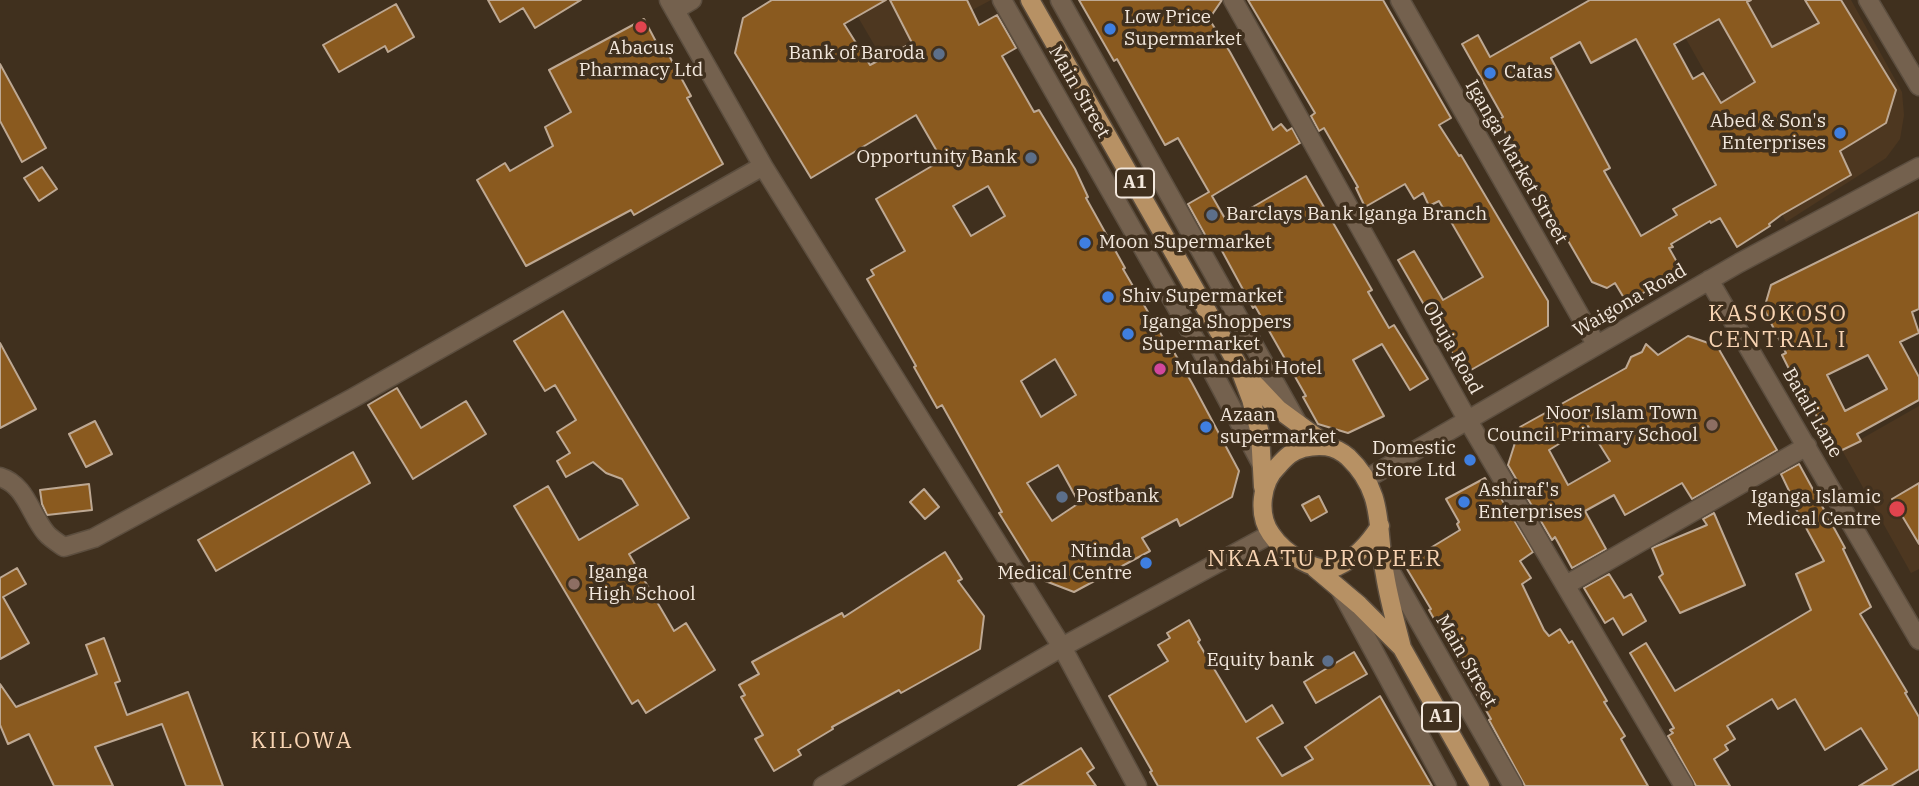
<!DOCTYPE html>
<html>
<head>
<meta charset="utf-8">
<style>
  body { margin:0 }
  canvas { display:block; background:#40301e }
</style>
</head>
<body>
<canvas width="1919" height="786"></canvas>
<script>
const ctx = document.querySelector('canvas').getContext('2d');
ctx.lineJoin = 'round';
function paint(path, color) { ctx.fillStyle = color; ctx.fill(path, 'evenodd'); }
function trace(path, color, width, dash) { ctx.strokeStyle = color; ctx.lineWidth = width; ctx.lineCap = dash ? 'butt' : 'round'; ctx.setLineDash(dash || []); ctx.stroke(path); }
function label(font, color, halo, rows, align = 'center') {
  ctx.font = font + ' "IBM Plex Serif",serif'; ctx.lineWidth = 7; ctx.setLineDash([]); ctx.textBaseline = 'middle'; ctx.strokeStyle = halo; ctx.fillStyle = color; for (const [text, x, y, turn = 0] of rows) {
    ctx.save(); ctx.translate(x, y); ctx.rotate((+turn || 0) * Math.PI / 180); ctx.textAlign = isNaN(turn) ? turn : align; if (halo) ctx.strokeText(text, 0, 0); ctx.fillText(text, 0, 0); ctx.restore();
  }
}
paint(new Path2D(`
  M 848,0 L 991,0 L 882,58 Z
  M 1664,0 L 1851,0 L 1902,92 L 1904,115 L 1900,139 L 1886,158 L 1786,222 L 1750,152 Z
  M 1919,406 L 1919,569 L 1911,573 L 1842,450 Z`), '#4d3720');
const building = new Path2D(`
  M 488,0 L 581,0 L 535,28 L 523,8 L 500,22 Z
  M 772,0 L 886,0 L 844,24 L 870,65 L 912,43 L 890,0 L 967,0 L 979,25 L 997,15 L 1016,48 L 1002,56 L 1034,112 L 1039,110 L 1075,169 L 1088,197 L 1086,198 L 1125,268 L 1123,269 L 1169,348 L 1171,347 L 1192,383 L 1239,471 L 1232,497 L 1180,526 L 1177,519 L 1142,538 L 1150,551 L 1074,592 L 1040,579 L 999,513 L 1002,512 L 942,405 L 937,408 L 914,367 L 916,366 L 867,279 L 874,275 L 871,270 L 905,251 L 876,199 L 942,160 L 916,115 L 811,178 L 735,53 L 743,18 ZM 988,186 L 1005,216 L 971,236 L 953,206 ZM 1055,359 L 1076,395 L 1041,417 L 1021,381 ZM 1058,465 L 1079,503 L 1052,521 L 1027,483 Z
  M 1079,0 L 1222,0 L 1209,19 L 1230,52 L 1273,130 L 1281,124 L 1287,131 L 1292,128 L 1300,143 L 1212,196 L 1227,222 L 1306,176 L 1372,290 L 1368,292 L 1389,328 L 1394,325 L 1428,379 L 1410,390 L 1382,344 L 1353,360 L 1384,416 L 1348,433 L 1318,424 L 1303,397 L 1306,396 L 1255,306 L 1253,308 L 1215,238 L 1209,242 L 1188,204 L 1209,192 L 1178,138 L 1165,145 L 1117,59 L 1114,61 Z
  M 1248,0 L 1383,0 L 1451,118 L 1439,125 L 1459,156 L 1461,155 L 1548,301 L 1548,326 L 1471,370 L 1466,361 L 1459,365 L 1398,260 L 1414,251 L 1443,300 L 1483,277 L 1439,201 L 1429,206 L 1423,193 L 1414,199 L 1405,184 L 1365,207 L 1356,188 L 1358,187 L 1324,128 L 1319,131 L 1311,116 L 1315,113 Z
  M 1590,0 L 1751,0 L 1747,2 L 1772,47 L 1819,23 L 1805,0 L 1841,0 L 1896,90 L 1886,123 L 1840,151 L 1851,175 L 1781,215 L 1769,224 L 1770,226 L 1737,247 L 1720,218 L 1711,223 L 1710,221 L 1671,244 L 1673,247 L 1669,248 L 1682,271 L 1664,284 L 1652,290 L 1651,288 L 1627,303 L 1615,283 L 1607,288 L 1592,282 L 1498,120 L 1503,117 L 1462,44 L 1478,35 L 1490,57 ZM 1719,19 L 1755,82 L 1721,103 L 1703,73 L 1693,79 L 1674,44 ZM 1636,39 L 1716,185 L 1673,209 L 1677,215 L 1641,236 L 1604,171 L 1610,168 L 1551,58 L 1580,42 L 1591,63 Z
  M 396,4 L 414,37 L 388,52 L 385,46 L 339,72 L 323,45 Z
  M 644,19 L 662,53 L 666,50 L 691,96 L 687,98 L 723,164 L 634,215 L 631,210 L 526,266 L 477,180 L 505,163 L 510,171 L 553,146 L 545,127 L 571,112 L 549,70 Z
  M 0,64 L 46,148 L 22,162 L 0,121 Z
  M 42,167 L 57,189 L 39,201 L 24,178 Z
  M 1919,212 L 1919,309 L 1912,312 L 1919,333 L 1900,342 L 1919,377 L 1919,400 L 1857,434 L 1861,441 L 1836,453 L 1804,392 L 1801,393 L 1782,355 L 1786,353 L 1764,309 L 1771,285 ZM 1868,355 L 1887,389 L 1845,411 L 1827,375 Z
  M 563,311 L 689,518 L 629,554 L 674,631 L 686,623 L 715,670 L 646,713 L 638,700 L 632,704 L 514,506 L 548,486 L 579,540 L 638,505 L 622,479 L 606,473 L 593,462 L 566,477 L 557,461 L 570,453 L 557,432 L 576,420 L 555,385 L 545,391 L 514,341 Z
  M 1688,336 L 1717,346 L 1777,450 L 1692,499 L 1682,483 L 1625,515 L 1614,495 L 1585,511 L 1606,549 L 1572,568 L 1555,537 L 1552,540 L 1508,465 L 1520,427 L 1626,368 L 1631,357 L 1642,352 L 1646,344 L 1658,355 ZM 1588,426 L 1610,461 L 1568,485 L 1549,450 Z
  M 0,343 L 36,409 L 0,428 Z
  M 397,388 L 421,428 L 466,401 L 486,434 L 413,479 L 368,405 Z
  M 95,421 L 112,454 L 86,467 L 69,434 Z
  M 353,452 L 370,483 L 216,571 L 198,540 Z
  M 1799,464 L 1845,548 L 1843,549 L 1871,607 L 1860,614 L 1907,692 L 1905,693 L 1919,717 L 1919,769 L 1891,786 L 1859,786 L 1887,769 L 1861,728 L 1825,750 L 1795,699 L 1778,709 L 1772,699 L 1727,726 L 1735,739 L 1725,745 L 1728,750 L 1714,759 L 1730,786 L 1696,786 L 1668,736 L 1673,733 L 1670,730 L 1674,728 L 1630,653 L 1646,643 L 1675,691 L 1811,610 L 1796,574 L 1824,561 L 1791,500 L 1793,499 L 1781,474 Z
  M 1485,478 L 1497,499 L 1499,495 L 1533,552 L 1520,561 L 1531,578 L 1522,584 L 1544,630 L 1549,636 L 1560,629 L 1569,643 L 1572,641 L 1607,701 L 1604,702 L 1625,736 L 1621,739 L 1648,786 L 1525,786 L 1489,720 L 1491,719 L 1429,610 L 1431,609 L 1404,564 L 1460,530 L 1457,524 L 1459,522 L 1446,499 Z
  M 1919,483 L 1919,544 L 1892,499 Z
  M 89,484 L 92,510 L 47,515 L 42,504 L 40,490 Z
  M 924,489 L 939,507 L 925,519 L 910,502 Z
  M 1319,496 L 1327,512 L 1311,521 L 1302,505 Z
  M 1714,513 L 1745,585 L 1680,613 L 1659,577 L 1663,574 L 1652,548 L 1707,525 L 1703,519 Z
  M 945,552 L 962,579 L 958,581 L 984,616 L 980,649 L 901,693 L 899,690 L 832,727 L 833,729 L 798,750 L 801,755 L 774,771 L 755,739 L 763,735 L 741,697 L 745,695 L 739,685 L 759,674 L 752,662 L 842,613 L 844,617 Z
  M 17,568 L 26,584 L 3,597 L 29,643 L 0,659 L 0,578 Z
  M 1609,574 L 1624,598 L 1631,594 L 1646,621 L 1623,635 L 1613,618 L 1605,623 L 1584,588 Z
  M 1189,620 L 1200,640 L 1198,642 L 1246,722 L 1272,705 L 1283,723 L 1257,738 L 1282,776 L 1313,759 L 1305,747 L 1380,696 L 1432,786 L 1158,786 L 1150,772 L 1152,771 L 1109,696 L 1168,661 L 1158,645 L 1170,638 L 1167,633 Z
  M 104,638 L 120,681 L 115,683 L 127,715 L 188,692 L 223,786 L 186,786 L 162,724 L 95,747 L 113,786 L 54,786 L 29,734 L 8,744 L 0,725 L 0,684 L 16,707 L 97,674 L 86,645 Z
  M 1354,652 L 1367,674 L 1316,703 L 1304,682 Z
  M 1081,748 L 1094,768 L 1087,773 L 1096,786 L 1018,786 Z`);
paint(building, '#8a5a1f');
trace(building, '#bda893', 2);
const street = new Path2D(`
  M 669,0 L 763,166 L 1062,647 L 1137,786
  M 1002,0 L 1201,350 L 1261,463
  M 1060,0 L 1298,424
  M 1233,0 L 1467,419 L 1684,786
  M 1400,0 L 1596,344
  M 1868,0 L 1919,86
  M 675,10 L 692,0
  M 1709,280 L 1919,640
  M 0,477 C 26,485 30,514 46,533 C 50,538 58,543 64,547 L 94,538 L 353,398 L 763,166
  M 1366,479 L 1739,263 L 1919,167
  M 1384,560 L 1513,786
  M 1566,585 L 1807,446
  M 1340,589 L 1447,786
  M 823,786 L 1062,647 L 1271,534`);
const primary = new Path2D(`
  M 1030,0 L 1239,367 L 1251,399 L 1260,433 L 1263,487
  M 1246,375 L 1278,409 L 1327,445
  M 1380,526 C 1370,542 1356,558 1338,566 C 1317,576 1283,552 1271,534 C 1257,514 1261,482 1278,466 C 1286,457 1292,451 1303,448 C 1320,444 1334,445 1348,457 C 1386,493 1376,530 1385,575 C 1389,600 1396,624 1402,648
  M 1315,568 L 1359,605 L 1402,648 L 1480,786`);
trace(street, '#5c4e3f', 21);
trace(primary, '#5c4e3f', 21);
trace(street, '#74614e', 18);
trace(primary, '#b79164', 18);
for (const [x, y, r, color] of [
  [641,27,7,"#e0444e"],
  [1110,29,7,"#3f7fe0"],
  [939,54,7,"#5c6f8a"],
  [1490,73,7,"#3f7fe0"],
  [1840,133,7,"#3f7fe0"],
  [1031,158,7,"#5c6f8a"],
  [1212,215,7,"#5c6f8a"],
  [1085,243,7,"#3f7fe0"],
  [1108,297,7,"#3f7fe0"],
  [1128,334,7,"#3f7fe0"],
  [1160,369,7,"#d1479c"],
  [1712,425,7,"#8d6e63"],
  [1206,427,7,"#3f7fe0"],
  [1470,460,7,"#3f7fe0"],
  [1062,497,7,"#5c6f8a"],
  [1464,502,7,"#3f7fe0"],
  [1897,509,9,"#e0444e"],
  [1146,563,7,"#3f7fe0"],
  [574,584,7,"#8d6e63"],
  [1328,661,7,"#5c6f8a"]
]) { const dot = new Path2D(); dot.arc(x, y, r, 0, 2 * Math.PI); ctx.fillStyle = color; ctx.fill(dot); trace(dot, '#40301e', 2.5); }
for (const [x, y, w] of [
  [1135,183,38],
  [1441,717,38]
]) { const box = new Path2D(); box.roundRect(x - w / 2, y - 14.5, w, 29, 5); ctx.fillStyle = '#40301e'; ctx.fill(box); trace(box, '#f3e8dd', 2); }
label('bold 18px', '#f3e8dd', null, [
  ["A1",1135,183],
  ["A1",1441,717]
]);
label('19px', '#f3e8dd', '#40301e', [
  ["Low Price",1124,18],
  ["Supermarket",1124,40],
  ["Abacus",641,49,"center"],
  ["Pharmacy Ltd",641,71,"center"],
  ["Bank of Baroda",925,54,"right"],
  ["Catas",1504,73],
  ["Abed & Son's",1826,122,"right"],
  ["Enterprises",1826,144,"right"],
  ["Opportunity Bank",1017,158,"right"],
  ["Barclays Bank Iganga Branch",1226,215],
  ["Moon Supermarket",1099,243],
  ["Shiv Supermarket",1122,297],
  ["Iganga Shoppers",1142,323],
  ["Supermarket",1142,345],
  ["Mulandabi Hotel",1174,369],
  ["Noor Islam Town",1698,414,"right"],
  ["Council Primary School",1698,436,"right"],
  ["Azaan",1220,416],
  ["supermarket",1220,438],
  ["Domestic",1456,449,"right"],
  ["Store Ltd",1456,471,"right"],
  ["Ashiraf's",1478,491],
  ["Enterprises",1478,513],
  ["Postbank",1076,497],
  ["Iganga Islamic",1881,498,"right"],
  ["Medical Centre",1881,520,"right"],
  ["Ntinda",1132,552,"right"],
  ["Medical Centre",1132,574,"right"],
  ["Iganga",588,573],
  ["High School",588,595],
  ["Equity bank",1314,661,"right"]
], 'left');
label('19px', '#f3e8dd', '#40301e', [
  ["Main Street",1079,92,60],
  ["Iganga Market Street",1516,162,60],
  ["Waigona Road",1630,301,-30],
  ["Obuja Road",1452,348,61],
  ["Batali Lane",1812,413,60],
  ["Main Street",1466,661,60]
]);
ctx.letterSpacing = '2px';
label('23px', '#f7d3b2', '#40301e', [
  ["KASOKOSO",1778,314],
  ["CENTRAL I",1778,340],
  ["NKAATU PROPEER",1325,559],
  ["KILOWA",302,741]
]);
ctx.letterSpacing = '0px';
</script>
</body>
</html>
